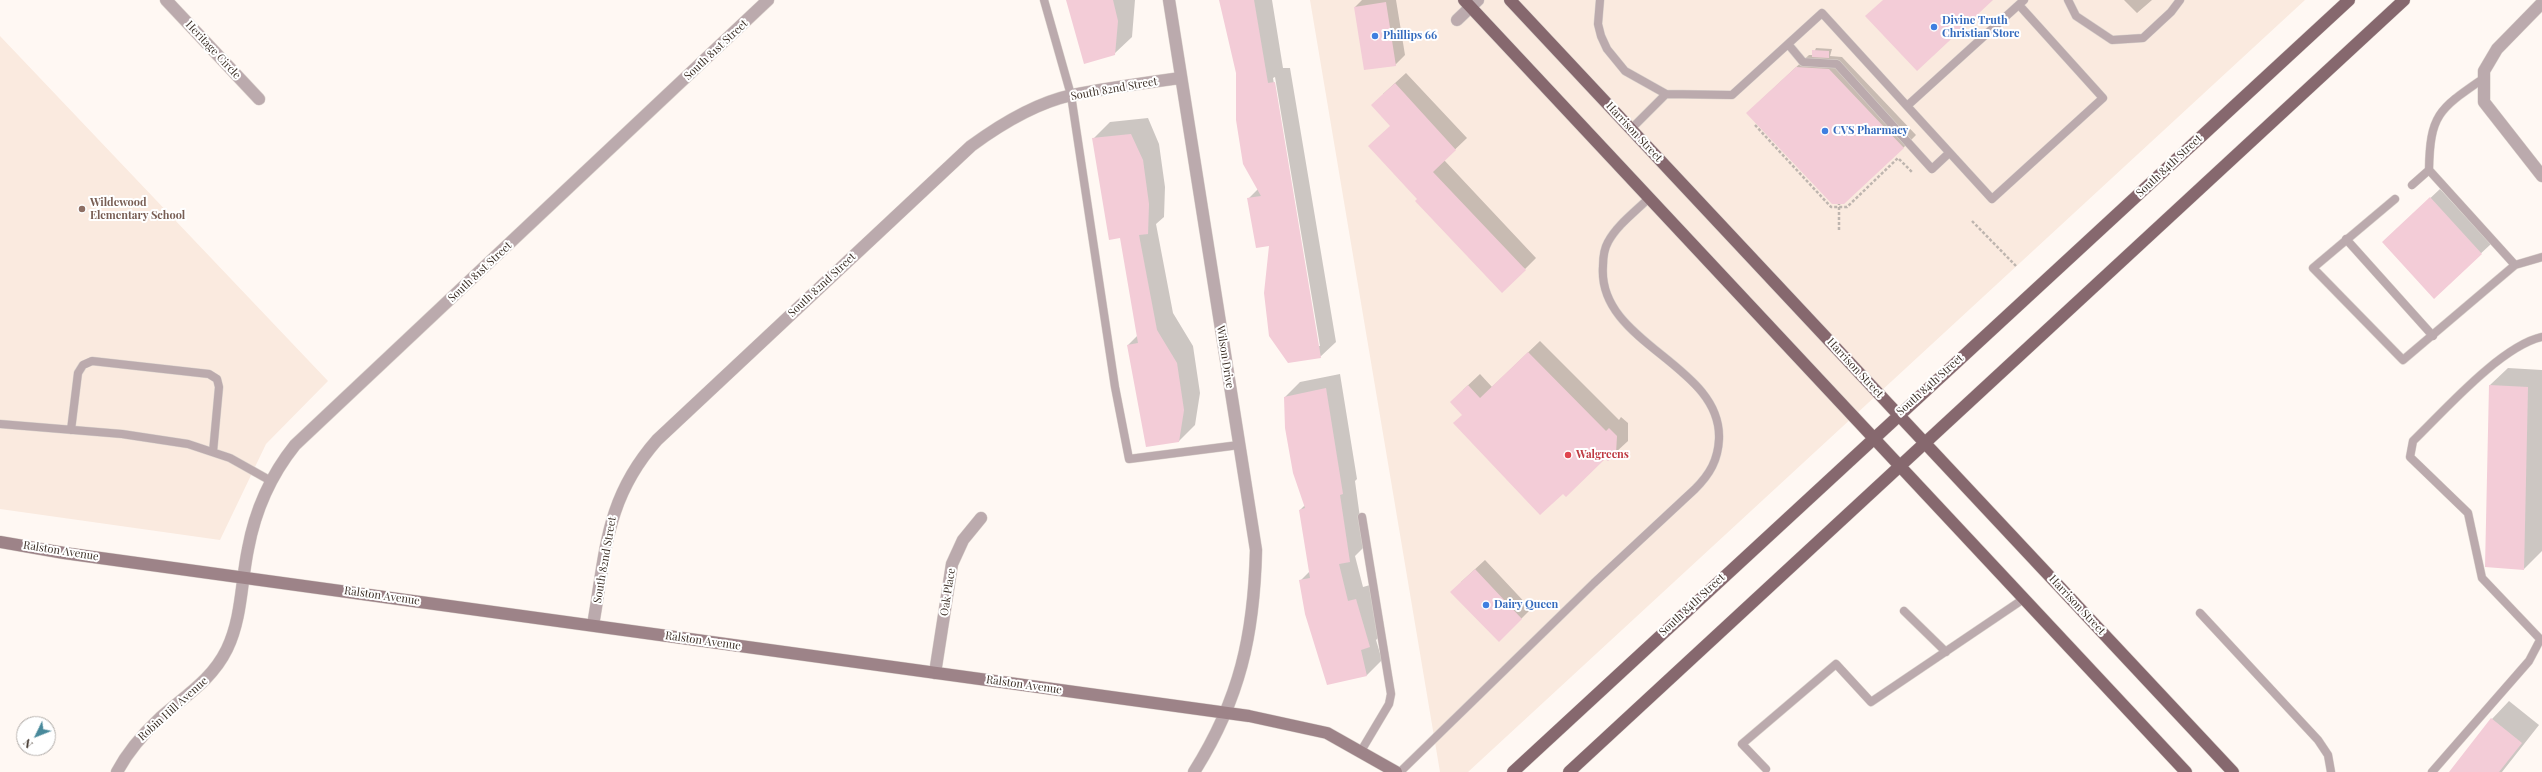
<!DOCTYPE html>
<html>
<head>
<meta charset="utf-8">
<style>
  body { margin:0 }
  #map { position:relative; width:2542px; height:772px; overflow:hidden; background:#fff8f3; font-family:"Playfair Display",serif }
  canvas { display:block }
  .north { position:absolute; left:16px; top:716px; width:40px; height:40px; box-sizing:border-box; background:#fff; border:1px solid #b1aca8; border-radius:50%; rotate:227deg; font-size:11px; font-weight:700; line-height:16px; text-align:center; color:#3b2f26 }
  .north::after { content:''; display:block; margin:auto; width:14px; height:18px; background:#48899b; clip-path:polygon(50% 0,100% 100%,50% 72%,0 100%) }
</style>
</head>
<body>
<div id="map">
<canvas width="2542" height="772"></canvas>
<div class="north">N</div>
</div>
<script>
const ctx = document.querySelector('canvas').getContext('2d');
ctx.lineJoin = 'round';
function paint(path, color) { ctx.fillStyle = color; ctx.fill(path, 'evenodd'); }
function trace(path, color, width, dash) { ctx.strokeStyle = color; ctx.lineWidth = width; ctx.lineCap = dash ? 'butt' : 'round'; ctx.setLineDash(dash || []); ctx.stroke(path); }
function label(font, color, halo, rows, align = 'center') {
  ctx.font = font + ' "Playfair Display",serif'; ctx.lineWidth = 4; ctx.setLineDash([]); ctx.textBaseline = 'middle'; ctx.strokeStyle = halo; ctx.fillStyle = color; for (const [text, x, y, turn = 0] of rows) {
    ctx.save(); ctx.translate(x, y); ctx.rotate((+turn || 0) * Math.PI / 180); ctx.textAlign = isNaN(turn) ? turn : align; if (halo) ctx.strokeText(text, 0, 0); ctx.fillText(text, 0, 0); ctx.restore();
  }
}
paint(new Path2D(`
  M 1310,0 L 2305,0 L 1468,772 L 1440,772 Z
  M 0,36 L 328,381 L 266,444 L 220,540 L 0,509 Z`), '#faeadf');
paint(new Path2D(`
  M 1067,0 L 1135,0 L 1132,37 L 1114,54 Z
  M 1220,0 L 1272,0 L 1283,68 L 1290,68 L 1336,342 L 1320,357 L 1248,199 L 1258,189 L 1237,73 ZM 1275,77 L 1320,346 L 1318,346 L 1273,78 Z
  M 1362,0 L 1396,0 L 1405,55 L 1395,65 L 1355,7 Z
  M 2124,0 L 2152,0 L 2137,13 Z
  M 1816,48 L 1832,49 L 1830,56 L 1842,57 L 1916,135 L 1903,148 L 1760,101 L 1809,55 L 1813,55 Z
  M 1406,73 L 1467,138 L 1444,160 L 1536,258 L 1525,269 L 1419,199 L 1391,126 L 1383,94 Z
  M 1148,118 L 1159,144 L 1165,187 L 1164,217 L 1156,224 L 1173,313 L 1193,346 L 1200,393 L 1195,425 L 1179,441 L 1128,345 L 1138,335 L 1121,237 L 1094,138 L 1110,122 Z
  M 2440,189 L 2491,244 L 2434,297 L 2393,233 Z
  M 1540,341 L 1619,420 L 1621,417 L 1628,423 L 1628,441 L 1615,453 L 1605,458 L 1463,415 L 1463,390 L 1480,374 L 1492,387 Z
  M 2508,368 L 2542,370 L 2542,551 L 2524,569 L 2490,385 Z
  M 1340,374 L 1357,479 L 1355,481 L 1364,547 L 1355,556 L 1363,587 L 1370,585 L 1384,632 L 1376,640 L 1382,660 L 1367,675 L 1328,684 L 1300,581 L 1310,571 L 1300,510 L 1305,505 L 1285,397 L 1300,382 Z
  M 1485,560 L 1531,609 L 1499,641 L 1461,582 Z
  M 2509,701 L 2539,725 L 2502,772 L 2450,772 L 2492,719 Z`), '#0003');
paint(new Path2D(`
  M 1066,0 L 1113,0 L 1118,21 L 1115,55 L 1084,64 Z
  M 1219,0 L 1254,0 L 1268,83 L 1275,82 L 1321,358 L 1288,363 L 1269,336 L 1264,293 L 1269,246 L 1256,248 L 1247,198 L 1261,196 L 1243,164 L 1236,120 L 1236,73 Z
  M 1883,0 L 1993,0 L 1917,71 L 1865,16 Z
  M 1386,2 L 1396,66 L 1364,70 L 1354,7 Z
  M 1812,50 L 1829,51 L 1829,58 L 1812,57 Z
  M 1796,67 L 1829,69 L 1904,148 L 1844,204 L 1832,204 L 1746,113 Z
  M 1395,83 L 1456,150 L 1433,172 L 1526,270 L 1502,293 L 1415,201 L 1417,199 L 1368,146 L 1390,126 L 1371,105 Z
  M 1131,134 L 1143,160 L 1149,204 L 1148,234 L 1139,235 L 1157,330 L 1177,363 L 1184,410 L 1179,442 L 1146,447 L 1127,345 L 1138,343 L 1120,238 L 1109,240 L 1092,138 Z
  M 2430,197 L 2482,254 L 2434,299 L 2382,242 Z
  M 1528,352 L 1606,431 L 1609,428 L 1617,436 L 1616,454 L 1608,461 L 1605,459 L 1566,497 L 1563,494 L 1540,515 L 1453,423 L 1462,415 L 1450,402 L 1468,385 L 1480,398 Z
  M 2489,385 L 2528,387 L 2524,570 L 2485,567 Z
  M 1326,388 L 1343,494 L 1340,495 L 1350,562 L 1339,564 L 1348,601 L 1356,599 L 1370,647 L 1361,650 L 1367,676 L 1327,685 L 1305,614 L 1299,580 L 1310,578 L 1299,510 L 1305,508 L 1293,473 L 1285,428 L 1284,397 Z
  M 1475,569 L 1522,619 L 1499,642 L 1450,592 Z
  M 2491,718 L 2522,743 L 2499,772 L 2449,772 Z`), '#f3ccd7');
const lane = new Path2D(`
  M 1044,0 L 1071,95 L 1115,387 L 1129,459 L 1239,445
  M 1600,0 L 1598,24 L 1601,36 L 1607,49 L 1625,71 L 1666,94 L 1732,95 L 1822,13 L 1992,199 L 2103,98 L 2019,5
  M 2068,0 L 2076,16 L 2112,40 L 2143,38 L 2171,12 L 2180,0
  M 1788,44 L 1803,62 L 1837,64 L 1932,169 L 1949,153
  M 2484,78 C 2439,109 2430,114 2429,170 L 2515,265 L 2542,257
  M 1907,106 L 2024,0
  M 1631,129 L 1666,94
  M 2412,185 L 2429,170
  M 2395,199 L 2313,268 L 2403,360 L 2515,265
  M 2346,239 L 2433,336
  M 2542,337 C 2501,346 2444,411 2413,441 L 2410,457 L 2468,513 L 2482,578 L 2542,641
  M 0,424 L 122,434 L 188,444 L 230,458 L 271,481
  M 71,430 L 78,373 L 83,365 L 92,361 L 209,374 L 217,379 L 219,387 L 213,452
  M 1904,611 L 1946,652
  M 2200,613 L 2318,740 L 2328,755 L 2331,772
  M 1361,751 L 1389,704 L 1391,694 L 1362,517
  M 1766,769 L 1742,744 L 1836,664 L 1871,702 L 2025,598
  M 1400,772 L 1594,583 L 1695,489 C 1710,474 1718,460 1719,439 C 1722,364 1597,344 1603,266 C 1603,258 1604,249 1608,242 C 1617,225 1635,212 1649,198
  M 2432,772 L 2529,661 L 2540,640`);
const street = new Path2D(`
  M 166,0 L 259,99
  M 1169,0 L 1256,550 C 1254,635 1240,699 1194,772
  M 2542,3 L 2497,49 L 2484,71 L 2484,102 L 2542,176
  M 1457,20 L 1478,0
  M 593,625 C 606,552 605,499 657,440 L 971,146 C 1001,124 1035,103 1072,95 C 1107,88 1144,83 1180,78
  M 935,673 L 952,564 L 963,540 L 981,518
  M 117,772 C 128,751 143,734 160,718 C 185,696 212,680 227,649 C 242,618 241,582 248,549 C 255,511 271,475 295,445 L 768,0`);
const secondary = new Path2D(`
  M 0,542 L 64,553 L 1249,716 L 1327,733 L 1396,772`);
const primary = new Path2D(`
  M 1464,0 L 2186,772
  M 1510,0 L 2233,772
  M 1513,772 L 2349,0
  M 1569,772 L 2404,0`);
trace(lane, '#dcd4ce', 9);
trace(street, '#dcd4ce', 13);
trace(secondary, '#dcd4ce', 13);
trace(primary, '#dcd4ce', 13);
trace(new Path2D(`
  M 1755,125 L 1831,207 L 1847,207 L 1898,158 L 1912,172
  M 1972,221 L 2016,266
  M 1839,230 L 1839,204`), '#beb5af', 2.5, [3, 2]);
trace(lane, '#bbaaad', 8);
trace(street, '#bbaaad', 12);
trace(secondary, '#9d8388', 12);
trace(primary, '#86686e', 12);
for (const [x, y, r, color] of [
  [1934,27,4,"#3f7fe0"],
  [1375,36,4,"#3f7fe0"],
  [1825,131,4,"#3f7fe0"],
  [82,209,4,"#8d6e63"],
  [1568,455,4,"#e0444e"],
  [1486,605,4,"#3f7fe0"]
]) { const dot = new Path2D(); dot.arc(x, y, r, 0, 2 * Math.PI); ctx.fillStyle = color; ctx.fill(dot); trace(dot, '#fff', 1.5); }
label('bold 11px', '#366cbe', '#fff', [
  ["Divine Truth",1942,21],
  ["Christian Store",1942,34],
  ["Phillips 66",1383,36],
  ["CVS Pharmacy",1833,131],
  ["Dairy Queen",1494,605]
], 'left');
label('11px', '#3b2f26', '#fff', [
  ["Heritage Circle",213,50,47],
  ["South 81st Street",716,50,-43],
  ["South 82nd Street",1114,89,-10],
  ["Harrison Street",1634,132,47],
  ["South 84th Street",2169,166,-43],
  ["South 81st Street",480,272,-43],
  ["South 82nd Street",822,285,-43],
  ["Wilson Drive",1225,357,81],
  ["Harrison Street",1855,368,47],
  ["South 84th Street",1930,385,-42],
  ["Ralston Avenue",61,551,9],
  ["South 82nd Street",605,560,-80],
  ["Oak Place",948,592,-81],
  ["Ralston Avenue",382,596,8],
  ["South 84th Street",1692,605,-43],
  ["Harrison Street",2077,605,47],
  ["Ralston Avenue",703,641,8],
  ["Ralston Avenue",1024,685,8],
  ["Robin Hill Avenue",173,709,-42]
]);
label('bold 11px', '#785e54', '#fff', [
  ["Wildewood",90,203],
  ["Elementary School",90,216]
], 'left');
label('bold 11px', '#be3a42', '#fff', [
  ["Walgreens",1576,455]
], 'left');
</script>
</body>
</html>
